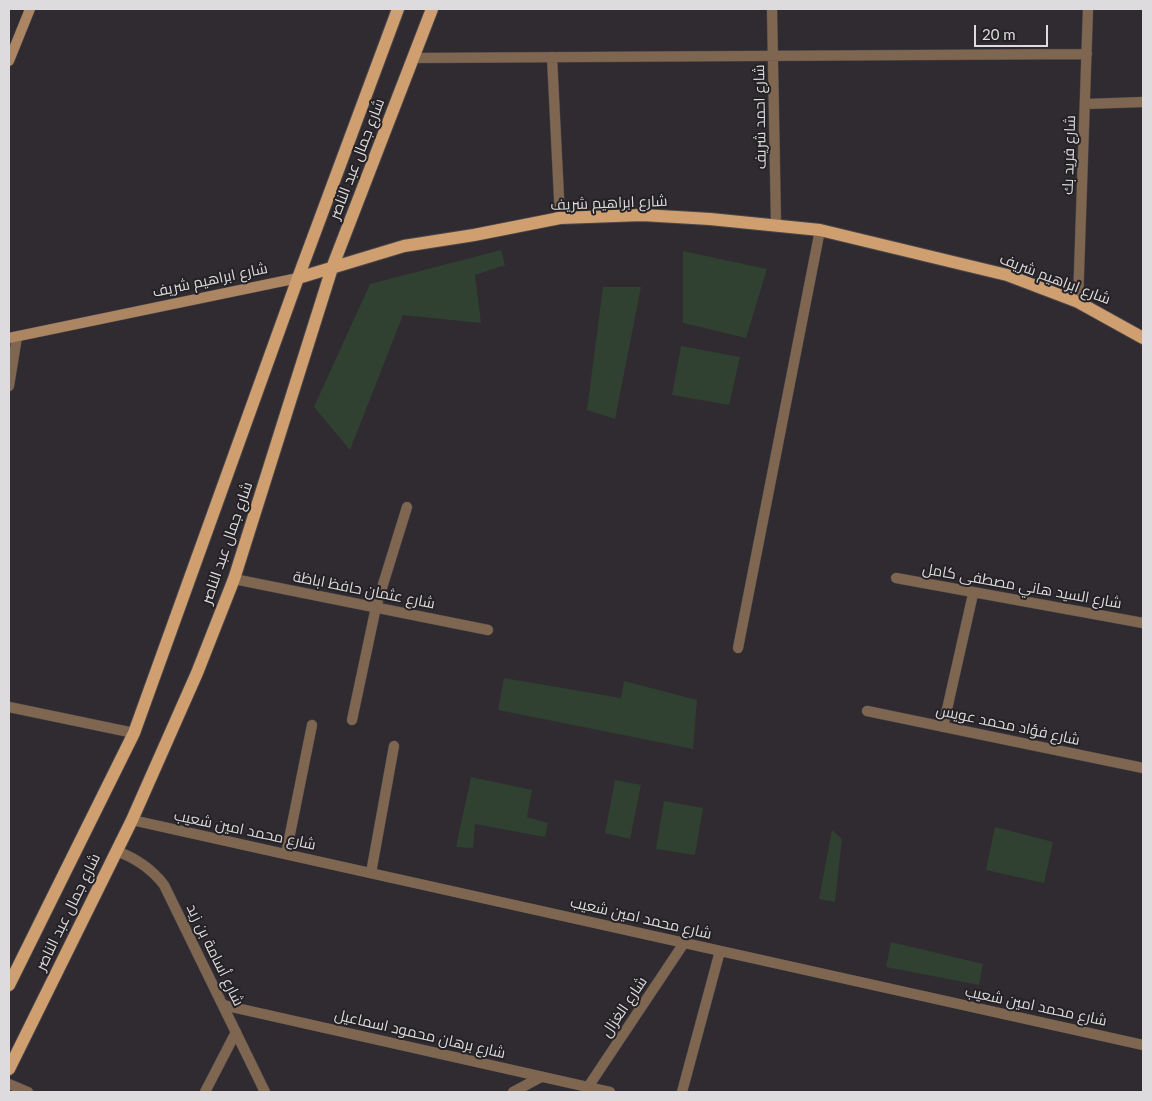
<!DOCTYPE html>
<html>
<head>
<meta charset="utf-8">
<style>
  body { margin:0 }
  #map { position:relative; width:1152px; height:1101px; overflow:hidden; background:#2f2b30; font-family:Lato,sans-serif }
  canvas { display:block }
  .frame { position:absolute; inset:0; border:10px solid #dddbde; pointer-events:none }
  .scale { position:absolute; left:974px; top:25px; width:74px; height:22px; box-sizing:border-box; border:2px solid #dddbde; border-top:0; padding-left:6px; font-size:15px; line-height:18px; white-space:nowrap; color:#dddbde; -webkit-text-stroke:4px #252226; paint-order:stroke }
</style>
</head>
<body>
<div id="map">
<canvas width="1152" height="1101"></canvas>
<div class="frame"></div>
<div class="scale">20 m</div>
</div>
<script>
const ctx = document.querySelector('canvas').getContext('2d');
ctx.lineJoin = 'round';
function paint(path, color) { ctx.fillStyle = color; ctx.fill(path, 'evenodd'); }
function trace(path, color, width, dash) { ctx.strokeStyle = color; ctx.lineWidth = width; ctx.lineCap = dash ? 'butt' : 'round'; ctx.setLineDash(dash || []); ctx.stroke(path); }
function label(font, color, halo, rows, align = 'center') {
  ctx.font = font + ' Lato,Cairo,sans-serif'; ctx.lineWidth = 4; ctx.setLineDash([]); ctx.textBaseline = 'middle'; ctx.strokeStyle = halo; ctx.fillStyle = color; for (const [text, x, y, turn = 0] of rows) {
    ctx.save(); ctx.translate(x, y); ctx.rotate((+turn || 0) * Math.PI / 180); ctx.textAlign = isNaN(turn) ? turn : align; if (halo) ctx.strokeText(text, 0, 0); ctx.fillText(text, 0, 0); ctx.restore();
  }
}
paint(new Path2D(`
  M 501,250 L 505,265 L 475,275 L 481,323 L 403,315 L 350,450 L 314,407 L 370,284 Z
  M 683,251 L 767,269 L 746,338 L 683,323 Z
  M 603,287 L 641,287 L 615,419 L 587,410 Z
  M 681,346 L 740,357 L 729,405 L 672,395 Z
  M 504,678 L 621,698 L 624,681 L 697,700 L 693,749 L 498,710 Z
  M 471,777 L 532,790 L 527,817 L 548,823 L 545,837 L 475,824 L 473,848 L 456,847 Z
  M 615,780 L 641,785 L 630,839 L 605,833 Z
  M 664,801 L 703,808 L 695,855 L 656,849 Z
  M 995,827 L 1053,842 L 1044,883 L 986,870 Z
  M 832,830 L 842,839 L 835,902 L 819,899 Z
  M 891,942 L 983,964 L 979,985 L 886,967 Z`), '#314131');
const lane = new Path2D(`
  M 738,648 L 820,230`);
const street = new Path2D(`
  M 772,9 L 776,224
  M 552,57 L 560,218
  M 413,58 L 1087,54
  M 1086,104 L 1143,102
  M 1078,302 L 1088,9
  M 9,386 L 17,337
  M 896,578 L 1143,623
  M 234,579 L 488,630
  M 9,707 L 134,733
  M 867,711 L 1143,768
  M 352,720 L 376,607 L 407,507
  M 943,727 L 973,594
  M 132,820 L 1143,1045
  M 116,851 C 136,858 151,868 164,885 L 265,1092
  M 286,854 L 312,725
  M 371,873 L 394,746
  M 223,1005 L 610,1092
  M 9,1084 L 28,1092
  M 588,1087 L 684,943
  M 205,1092 L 236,1032
  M 513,1092 L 541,1077
  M 682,1092 L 720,951`);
const secondary = new Path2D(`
  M 9,61 L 30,9
  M 9,338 L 298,278`);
const primary = new Path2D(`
  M 298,278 L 404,246 L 474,235 L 560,218 L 642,215 L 710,219 L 820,230 L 1007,275 L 1078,302 L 1143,338
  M 9,985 L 134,733 L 298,278 L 398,9
  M 9,1069 L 132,820 L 197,673 L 234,579 L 332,268 L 432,9`);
trace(lane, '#4b474c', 11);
trace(street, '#4b474c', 11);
trace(secondary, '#4b474c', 11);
trace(primary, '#4b474c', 14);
trace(lane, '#7f6650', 10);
trace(street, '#7f6650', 10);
trace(secondary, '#ac8662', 10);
trace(primary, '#d09f70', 12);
label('15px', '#dddbde', '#252226', [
  ["شارع احمد شريف",760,117,-91],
  ["شارع فريد بك",1069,155,-88],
  ["شارع جمال عبد الناصر",357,159,-69],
  ["شارع ابراهيم شريف",609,203,-2],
  ["شارع ابراهيم شريف",1055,279,21],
  ["شارع ابراهيم شريف",210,280,-12],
  ["شارع جمال عبد الناصر",227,543,-71],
  ["شارع السيد هاني مصطفى كامل",1022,586,10],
  ["شارع عثمان حافظ اباظة",364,590,11],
  ["شارع فؤاد محمد عويس",1008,725,12],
  ["شارع محمد امين شعيب",245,830,12],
  ["شارع جمال عبد الناصر",68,912,-64],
  ["شارع محمد امين شعيب",641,918,13],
  ["شارع أسامة بن زيد",215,955,64],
  ["شارع محمد امين شعيب",1036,1006,12],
  ["شارع الغزال",624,1007,-56],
  ["شارع برهان محمود اسماعيل",420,1034,13]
]);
</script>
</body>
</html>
